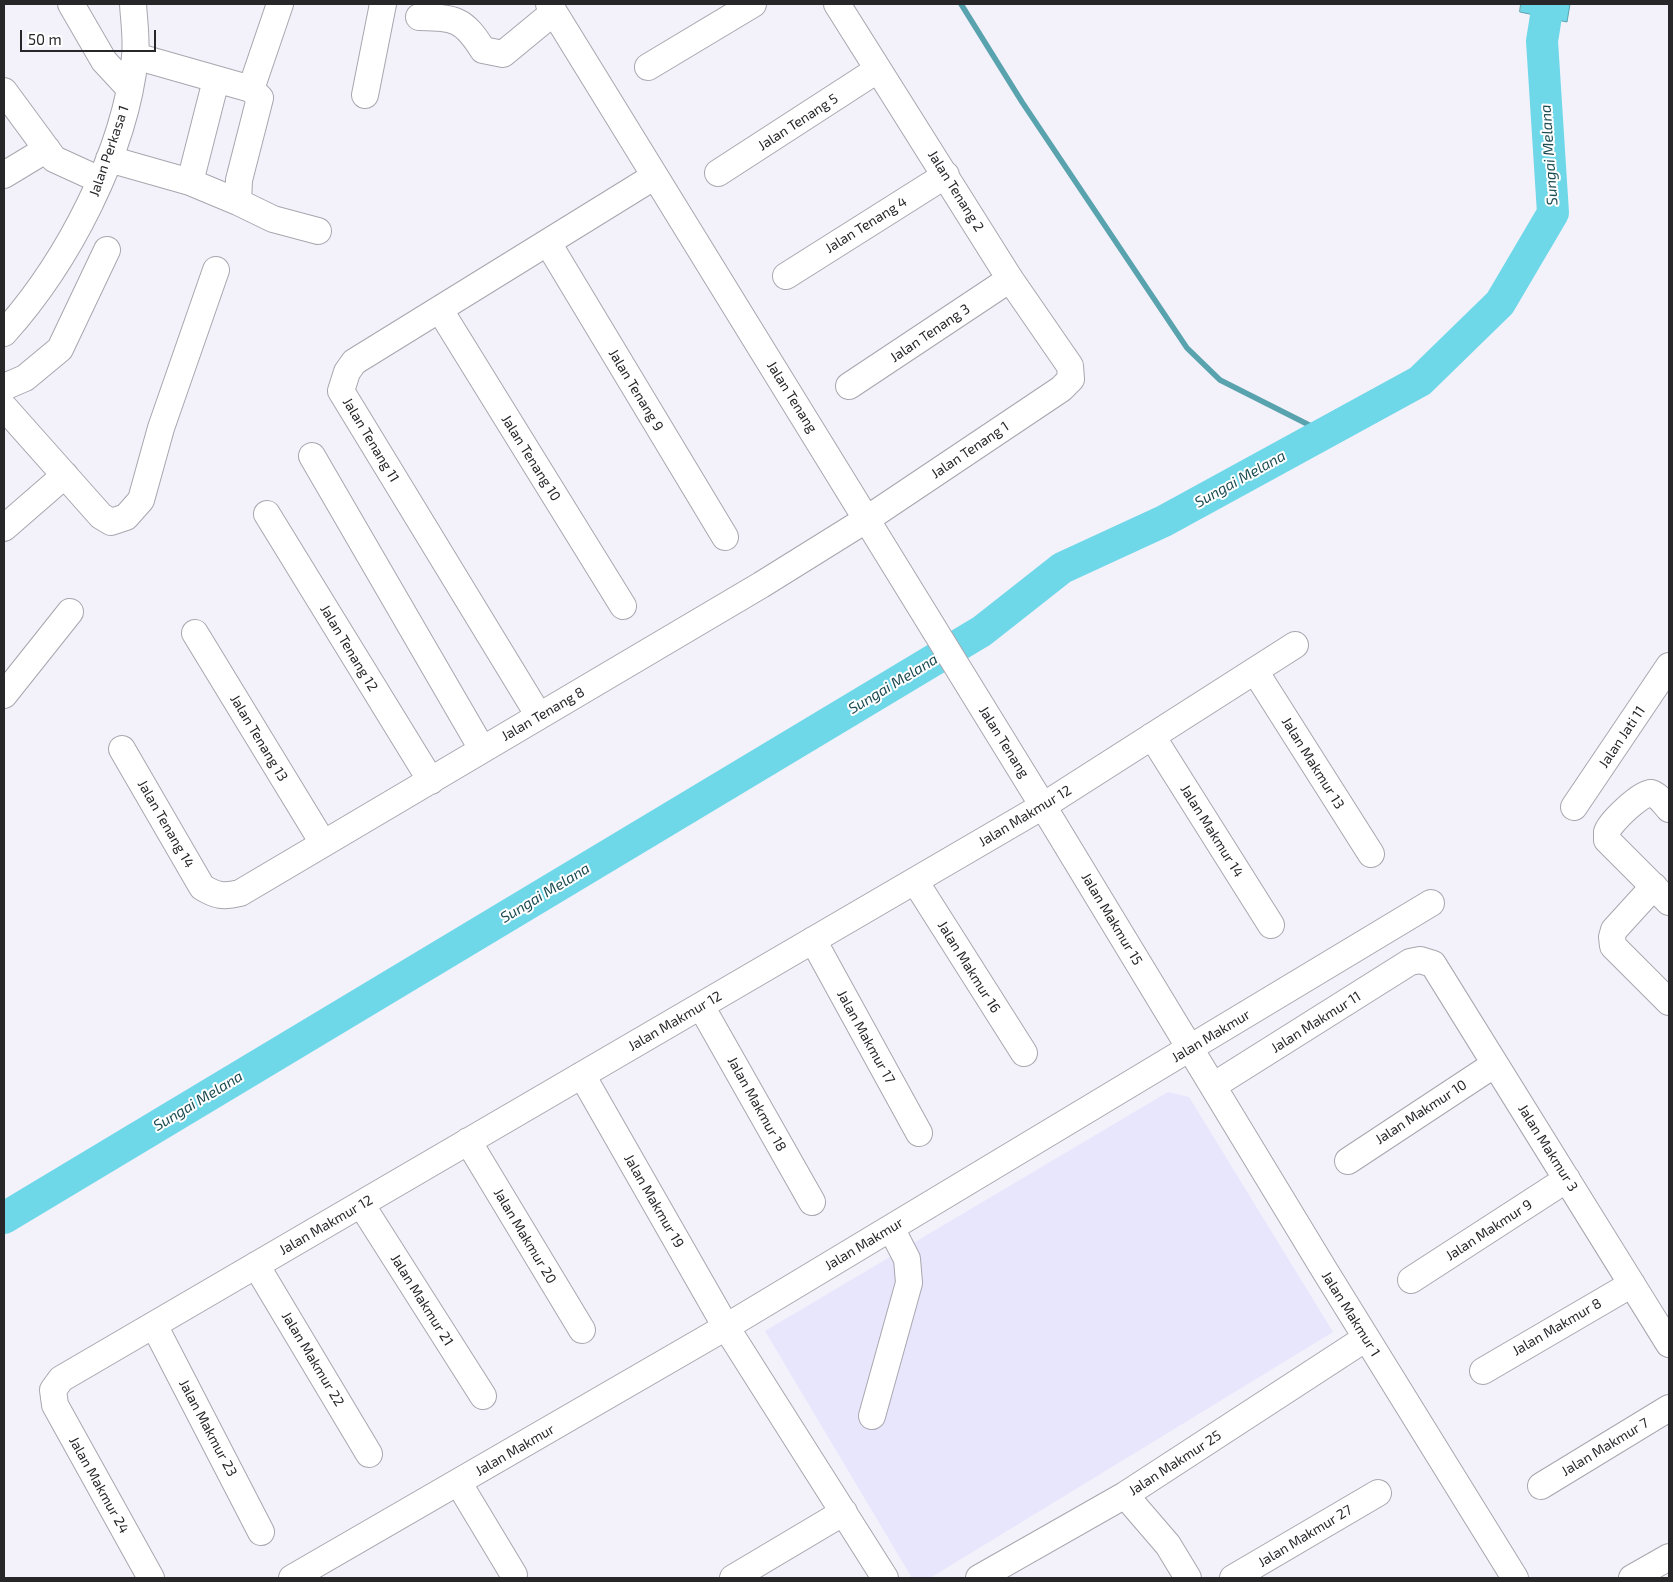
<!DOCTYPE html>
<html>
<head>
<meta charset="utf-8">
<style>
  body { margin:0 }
  #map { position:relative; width:1673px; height:1582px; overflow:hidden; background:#f3f1fa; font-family:"Exo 2",sans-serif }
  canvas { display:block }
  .frame { position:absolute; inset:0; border:5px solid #272629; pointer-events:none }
  .scale { position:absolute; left:20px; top:30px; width:136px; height:22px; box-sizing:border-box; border:2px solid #272629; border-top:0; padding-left:6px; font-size:15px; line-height:18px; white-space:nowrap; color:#272629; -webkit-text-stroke:4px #fff; paint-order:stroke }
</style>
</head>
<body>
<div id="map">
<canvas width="1673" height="1582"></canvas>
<div class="frame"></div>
<div class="scale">50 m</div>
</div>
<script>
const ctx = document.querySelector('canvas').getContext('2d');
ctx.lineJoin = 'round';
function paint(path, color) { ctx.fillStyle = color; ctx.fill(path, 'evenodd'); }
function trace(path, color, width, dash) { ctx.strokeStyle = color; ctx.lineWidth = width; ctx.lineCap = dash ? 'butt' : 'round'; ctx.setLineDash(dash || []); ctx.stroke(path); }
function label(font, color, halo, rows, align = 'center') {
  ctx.font = font + ' "Exo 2",sans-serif'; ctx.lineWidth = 4; ctx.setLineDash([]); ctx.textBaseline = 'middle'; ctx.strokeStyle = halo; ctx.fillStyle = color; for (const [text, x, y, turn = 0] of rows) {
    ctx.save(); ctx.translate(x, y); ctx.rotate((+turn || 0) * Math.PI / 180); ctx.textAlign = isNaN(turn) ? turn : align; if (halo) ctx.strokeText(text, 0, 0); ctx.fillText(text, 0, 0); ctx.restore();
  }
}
paint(new Path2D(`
  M 1168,1092 L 1189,1097 L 1333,1332 L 930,1578 L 912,1578 L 765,1331 Z`), '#e8e6fc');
const water = new Path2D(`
  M 1521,4 L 1570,4 L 1567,22 L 1520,12 Z`);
paint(water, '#6ed8e9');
trace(water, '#59a3af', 1);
trace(new Path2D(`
  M 961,4 L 1022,102 L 1187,348 L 1220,380 L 1325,433`), '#59a3af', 5.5);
trace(new Path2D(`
  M 4,1218 L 982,631 L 1062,568 L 1164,521 L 1420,381 L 1500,303 L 1553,213 L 1542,41 L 1548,4`), '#6ed8e9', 32);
const minor = new Path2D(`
  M 71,4 L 104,61 L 130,89
  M 549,4 L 1043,806 L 1325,1271 L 1515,1578
  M 419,17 C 455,18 463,18 483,50 L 503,54 L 554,12
  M 648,67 L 753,4
  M 251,89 L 280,4
  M 4,91 L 54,159 L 100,180
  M 365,95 L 383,4
  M 109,159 L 190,182 L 238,202 L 239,180 L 260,98 L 251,89 L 135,56
  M 718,173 L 877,70
  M 4,175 L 47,149
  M 190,182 L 216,80
  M 238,202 L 273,219 L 318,231
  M 548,243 L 725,537
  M 786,276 L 946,175
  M 440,310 L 623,606
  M 4,333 C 67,263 125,153 135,57 C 137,40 134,21 133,4
  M 849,386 L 1010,279
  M 4,387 L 25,378 L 60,349 L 107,250
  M 4,407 L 101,516 L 111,522 L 126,517 L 141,500 L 161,428 L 216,270
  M 312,456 L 482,749
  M 267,514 L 431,781
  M 4,528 L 65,475
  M 195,633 L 323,843
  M 1255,671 L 1371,854
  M 4,695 L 70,612
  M 539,716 L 341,391 L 347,372 L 354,362 L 655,176
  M 1152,736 L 1271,925
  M 122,749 L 202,887 C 216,896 224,897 240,893 L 761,585 L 867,519 L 1061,389 L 1071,379 L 1070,366 L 1010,279 L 837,4
  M 1574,807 L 1669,666
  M 1669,809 C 1664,803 1658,795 1651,793 C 1642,792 1609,823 1607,832 C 1607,833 1607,839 1607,840 L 1669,902
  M 915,881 L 1024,1053
  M 1654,886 L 1614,930 L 1612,937 L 1613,946 L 1669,1002
  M 813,940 L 919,1133
  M 701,1006 L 812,1202
  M 582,1075 L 726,1327 L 885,1578
  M 1213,1086 L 1410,962 L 1420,960 L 1433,964 L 1669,1344
  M 468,1141 L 582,1330
  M 1348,1161 L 1495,1064
  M 361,1204 L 483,1396
  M 256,1265 L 369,1454
  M 1411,1280 L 1567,1179
  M 154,1325 L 261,1532
  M 1483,1371 L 1632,1284
  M 872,1416 L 909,1283 L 907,1259 L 891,1228
  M 458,1482 L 514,1575
  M 1541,1486 L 1669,1408
  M 1125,1495 L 1168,1545 L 1188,1578
  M 151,1578 L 55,1405 L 53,1390 L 61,1379 L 1043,806 L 1295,645
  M 292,1578 L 726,1327 L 1431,903
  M 733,1578 L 844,1512
  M 979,1578 L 1125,1495 L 1366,1338
  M 1233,1578 L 1378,1493
  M 1632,1578 L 1669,1557`);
trace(minor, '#a8a6ae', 28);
trace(minor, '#fff', 26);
label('14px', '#272629', '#fff', [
  ["Jalan Tenang 5",798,122,-33],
  ["Jalan Perkasa 1",109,151,-71],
  ["Jalan Tenang 2",956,191,58],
  ["Jalan Tenang 4",866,225,-32],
  ["Jalan Tenang 3",930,333,-34],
  ["Jalan Tenang 9",636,390,59],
  ["Jalan Tenang",792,397,58],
  ["Jalan Tenang 11",371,440,59],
  ["Jalan Tenang 1",970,450,-34],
  ["Jalan Tenang 10",531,458,58],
  ["Jalan Tenang 12",349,648,59],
  ["Jalan Tenang 8",543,714,-30],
  ["Jalan Jati 11",1622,737,-56],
  ["Jalan Tenang 13",259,738,59],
  ["Jalan Tenang",1004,742,58],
  ["Jalan Makmur 13",1313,763,58],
  ["Jalan Makmur 12",1025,816,-31],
  ["Jalan Tenang 14",166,824,60],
  ["Jalan Makmur 14",1212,831,58],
  ["Jalan Makmur 15",1112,919,59],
  ["Jalan Makmur 16",969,967,58],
  ["Jalan Makmur 12",675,1021,-30],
  ["Jalan Makmur 11",1316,1022,-32],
  ["Jalan Makmur",1211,1036,-31],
  ["Jalan Makmur 17",866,1037,61],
  ["Jalan Makmur 18",757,1104,61],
  ["Jalan Makmur 10",1421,1112,-33],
  ["Jalan Makmur 3",1548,1148,58],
  ["Jalan Makmur 19",654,1201,60],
  ["Jalan Makmur 12",326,1225,-30],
  ["Jalan Makmur 9",1489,1230,-33],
  ["Jalan Makmur 20",525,1236,59],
  ["Jalan Makmur",864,1244,-31],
  ["Jalan Makmur 21",422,1300,58],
  ["Jalan Makmur 1",1351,1314,58],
  ["Jalan Makmur 8",1557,1327,-30],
  ["Jalan Makmur 22",313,1359,59],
  ["Jalan Makmur 23",208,1428,62],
  ["Jalan Makmur 7",1605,1447,-31],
  ["Jalan Makmur",515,1450,-30],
  ["Jalan Makmur 25",1175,1463,-33],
  ["Jalan Makmur 24",99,1485,61],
  ["Jalan Makmur 27",1305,1536,-31]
]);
label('italic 15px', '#1c4c53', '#fff', [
  ["Sungai Melana",1549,155,-94],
  ["Sungai Melana",1240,479,-29],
  ["Sungai Melana",893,684,-31],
  ["Sungai Melana",545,893,-31],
  ["Sungai Melana",198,1101,-31]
]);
</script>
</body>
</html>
